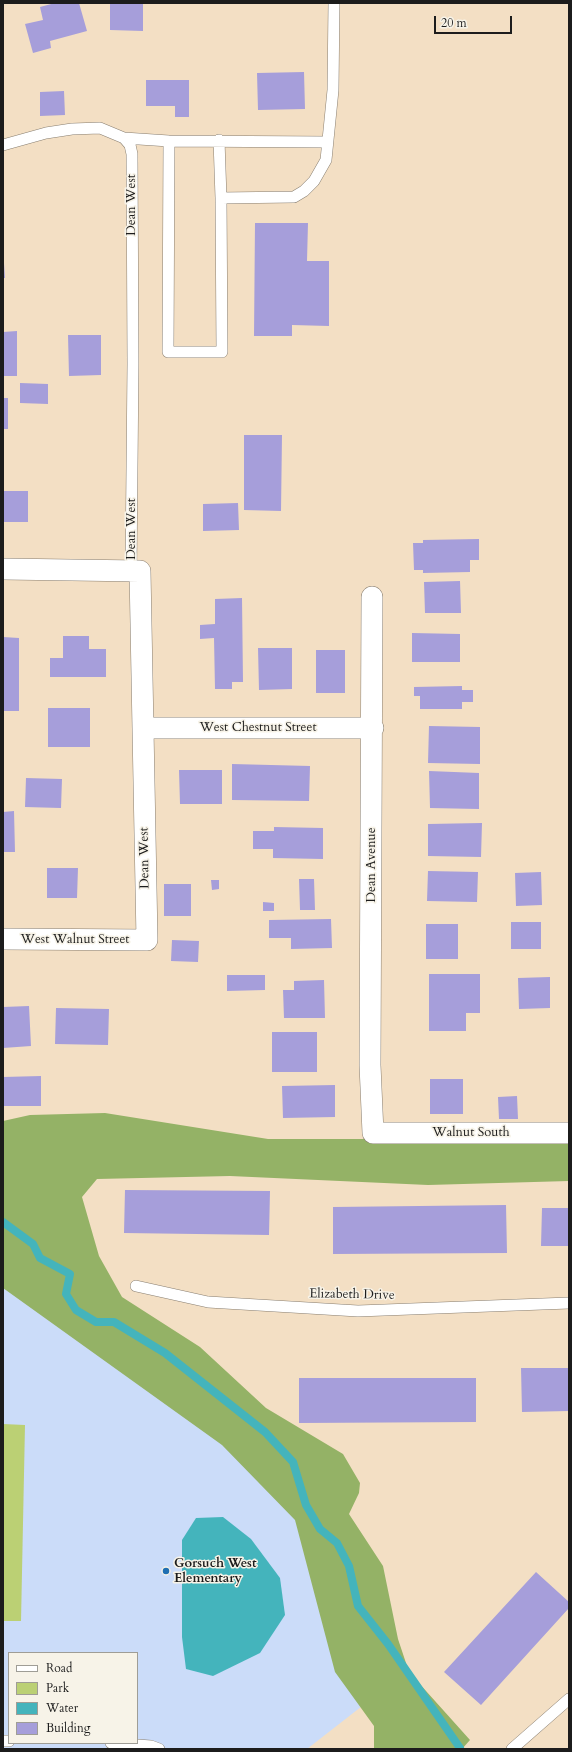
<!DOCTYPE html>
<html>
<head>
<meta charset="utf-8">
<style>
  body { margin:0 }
  #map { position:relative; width:572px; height:1752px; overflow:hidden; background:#f3dfc4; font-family:Cardo,serif }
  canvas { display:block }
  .frame { position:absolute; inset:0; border:4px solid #1c1c1c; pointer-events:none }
  .legend { position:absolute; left:8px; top:1652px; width:130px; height:92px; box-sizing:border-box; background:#f7f3e8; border:1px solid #9f9d96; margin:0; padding:5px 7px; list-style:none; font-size:12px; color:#1c1c1c }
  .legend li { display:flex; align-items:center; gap:8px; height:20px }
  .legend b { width:20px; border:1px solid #9f9d96 }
  .scale { position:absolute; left:434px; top:16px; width:78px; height:18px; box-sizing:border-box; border:2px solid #1c1c1c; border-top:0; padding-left:5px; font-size:12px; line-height:14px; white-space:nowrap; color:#1c1c1c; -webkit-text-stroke:3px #f7f3e8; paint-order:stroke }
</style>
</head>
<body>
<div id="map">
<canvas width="572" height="1752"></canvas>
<div class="frame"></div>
<ul class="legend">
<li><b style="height:5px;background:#fff"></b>Road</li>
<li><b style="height:11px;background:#bbd074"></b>Park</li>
<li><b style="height:11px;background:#44b4bc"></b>Water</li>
<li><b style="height:11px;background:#a69eda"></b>Building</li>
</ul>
<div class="scale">20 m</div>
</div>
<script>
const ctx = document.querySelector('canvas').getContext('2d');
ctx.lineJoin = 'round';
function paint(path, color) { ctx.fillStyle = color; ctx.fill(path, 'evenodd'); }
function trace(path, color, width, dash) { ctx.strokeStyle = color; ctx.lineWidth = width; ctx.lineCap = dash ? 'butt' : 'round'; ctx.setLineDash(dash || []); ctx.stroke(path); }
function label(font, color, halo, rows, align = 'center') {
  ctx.font = font + ' Cardo,serif'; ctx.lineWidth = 3; ctx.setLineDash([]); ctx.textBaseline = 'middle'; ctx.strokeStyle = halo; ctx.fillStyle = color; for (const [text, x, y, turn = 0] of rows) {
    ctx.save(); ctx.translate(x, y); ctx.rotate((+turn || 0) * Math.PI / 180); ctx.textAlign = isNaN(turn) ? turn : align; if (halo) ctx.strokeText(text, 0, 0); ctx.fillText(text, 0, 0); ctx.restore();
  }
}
paint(new Path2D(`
  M 3,1259 L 300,1489 L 375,1696 L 307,1749 L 3,1749 ZM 9,1653 L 137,1653 L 137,1743 L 9,1743 Z`), '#cbdcf9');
paint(new Path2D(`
  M 3,1424 L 25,1425 L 21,1621 L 3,1621 Z`), '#bbd074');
paint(new Path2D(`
  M 105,1113 L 268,1139 L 569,1139 L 569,1181 L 428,1185 L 230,1176 L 97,1179 L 82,1197 L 99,1256 L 122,1297 L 200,1347 L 266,1408 L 343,1454 L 360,1483 L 359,1493 L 349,1514 L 383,1566 L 398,1639 L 409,1672 L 470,1740 L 462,1749 L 374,1749 L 374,1726 L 335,1672 L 295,1520 L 222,1445 L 3,1288 L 3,1121 L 30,1115 Z`), '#94b266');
paint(new Path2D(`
  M 223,1517 L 251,1539 L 280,1578 L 285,1615 L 260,1653 L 213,1676 L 186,1669 L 182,1637 L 182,1540 L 196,1518 Z`), '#44b4bc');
trace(new Path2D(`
  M 3,1222 L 33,1244 L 40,1258 L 70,1274 L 66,1294 L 76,1310 L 96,1322 L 114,1322 L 165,1353 L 265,1432 L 293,1462 L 306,1505 L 320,1529 L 337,1543 L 349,1566 L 358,1606 L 388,1644 L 460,1748`), '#44b4bc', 8);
paint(new Path2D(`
  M 55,3 L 79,3 L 87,31 L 50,41 L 51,48 L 33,53 L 25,24 L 43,20 L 40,7 Z
  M 110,3 L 143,3 L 143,31 L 110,30 Z
  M 304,72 L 305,109 L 258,110 L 257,73 Z
  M 146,80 L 189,80 L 189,117 L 175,117 L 175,106 L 146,106 Z
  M 64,91 L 65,115 L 40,116 L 40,92 Z
  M 255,223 L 308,223 L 307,261 L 329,261 L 329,326 L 292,325 L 292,336 L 254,336 Z
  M 3,263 L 4,263 L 5,278 L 3,278 Z
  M 17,331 L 17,376 L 3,376 L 3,332 Z
  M 68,335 L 101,335 L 101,375 L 69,376 Z
  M 20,383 L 48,384 L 48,404 L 20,403 Z
  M 3,398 L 8,398 L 8,429 L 3,429 Z
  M 244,435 L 282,435 L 281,511 L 244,510 Z
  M 3,491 L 28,491 L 28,522 L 3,522 Z
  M 238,503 L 239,530 L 203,531 L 203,504 Z
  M 479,539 L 479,560 L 470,560 L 470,572 L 423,573 L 423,570 L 414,570 L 413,543 L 423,543 L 423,540 Z
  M 460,581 L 461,613 L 425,613 L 424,582 Z
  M 242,598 L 243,682 L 232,682 L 232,689 L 215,689 L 214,638 L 200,639 L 200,625 L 215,624 L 215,599 Z
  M 412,633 L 460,634 L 460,662 L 412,662 Z
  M 63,636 L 89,636 L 89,649 L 106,649 L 106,677 L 50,677 L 50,658 L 63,658 Z
  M 3,637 L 19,638 L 19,711 L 3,711 Z
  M 258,648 L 292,648 L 292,689 L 259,690 Z
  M 316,650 L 345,650 L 345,693 L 316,693 Z
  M 462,686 L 462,690 L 473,690 L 473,702 L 462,702 L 462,709 L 420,709 L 420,696 L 414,696 L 414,687 Z
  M 48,708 L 90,708 L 90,747 L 48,747 Z
  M 429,726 L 480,727 L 480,764 L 428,763 Z
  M 232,764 L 310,766 L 309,801 L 232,800 Z
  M 179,770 L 222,770 L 222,804 L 180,804 Z
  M 429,771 L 479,773 L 479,809 L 430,808 Z
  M 26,778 L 62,779 L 61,808 L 25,807 Z
  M 14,811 L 15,852 L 3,852 L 3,812 Z
  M 482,823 L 481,857 L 428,856 L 428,824 Z
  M 274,827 L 323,828 L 323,859 L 273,858 L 273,849 L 253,849 L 253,831 L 274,831 Z
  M 47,868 L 78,868 L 77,898 L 47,898 Z
  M 428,871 L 478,872 L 477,902 L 427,901 Z
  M 541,872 L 542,905 L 516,906 L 515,873 Z
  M 299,879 L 314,879 L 315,910 L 300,910 Z
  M 211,880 L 219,880 L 219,889 L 212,890 Z
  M 164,884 L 191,884 L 191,916 L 164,916 Z
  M 263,902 L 274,903 L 274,911 L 263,911 Z
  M 331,919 L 332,948 L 291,949 L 291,938 L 269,938 L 269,920 Z
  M 511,922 L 541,922 L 541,949 L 511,949 Z
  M 426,924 L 458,924 L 458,959 L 426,959 Z
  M 172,940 L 199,941 L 198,962 L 171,961 Z
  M 429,974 L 480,974 L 480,1013 L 466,1013 L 466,1031 L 429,1031 Z
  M 227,975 L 265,975 L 265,990 L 227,991 Z
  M 550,977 L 550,1008 L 519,1009 L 518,978 Z
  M 324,980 L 325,1018 L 284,1018 L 283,990 L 294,990 L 294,981 Z
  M 29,1006 L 31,1046 L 3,1048 L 3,1007 Z
  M 56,1008 L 109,1009 L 108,1045 L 55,1044 Z
  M 272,1032 L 317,1032 L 317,1072 L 272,1072 Z
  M 41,1076 L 41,1106 L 3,1106 L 3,1077 Z
  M 430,1079 L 463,1079 L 463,1114 L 430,1114 Z
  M 335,1085 L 335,1117 L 283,1118 L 282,1086 Z
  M 517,1096 L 518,1119 L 499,1119 L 498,1097 Z
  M 125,1190 L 270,1191 L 269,1235 L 124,1233 Z
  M 506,1205 L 507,1253 L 333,1254 L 333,1207 Z
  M 542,1208 L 569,1208 L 569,1246 L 541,1246 Z
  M 521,1368 L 569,1368 L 569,1411 L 522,1412 Z
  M 299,1378 L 476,1378 L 476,1422 L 299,1423 Z
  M 536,1572 L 569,1602 L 569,1608 L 481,1705 L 444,1672 Z`), '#a69eda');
const lane = new Path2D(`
  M 124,138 L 130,145 L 132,154 L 133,364 L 131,571
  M 219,140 L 221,198
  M 169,141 L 168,352 L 222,352 L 221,198 L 294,197 L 304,191 L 314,181 L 326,160 L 333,90 L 334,3
  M 3,145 L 46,133 L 72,129 L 100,128 L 124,138 L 169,141 L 327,142
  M 136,1286 L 208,1302 L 358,1311 L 569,1303
  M 3,1741 L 9,1741
  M 111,1743 L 151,1746 L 159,1749
  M 512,1749 L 569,1699`);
const street = new Path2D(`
  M 3,569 L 140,571 L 147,940 L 3,939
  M 372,597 L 370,1065 L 373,1133 L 569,1133
  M 143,728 L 373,728`);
trace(lane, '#887e70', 12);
trace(street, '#887e70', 22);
trace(lane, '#fff', 11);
trace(street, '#fff', 21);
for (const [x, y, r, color] of [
  [166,1571,4,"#1f6fb2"]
]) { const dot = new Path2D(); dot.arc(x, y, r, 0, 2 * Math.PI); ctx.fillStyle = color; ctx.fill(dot); trace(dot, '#f7f3e8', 1.5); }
label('13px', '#1c1c1c', '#f7f3e8', [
  ["Dean West",132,205,-90],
  ["Dean West",132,529,-90],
  ["West Chestnut Street",258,728],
  ["Dean West",145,858,-91],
  ["Dean Avenue",372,865,-90],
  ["West Walnut Street",75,940],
  ["Walnut South",471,1133],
  ["Elizabeth Drive",352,1295,1]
]);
label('bold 13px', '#1c1c1c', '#f7f3e8', [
  ["Gorsuch West",174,1564],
  ["Elementary",174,1579]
], 'left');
</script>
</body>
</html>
